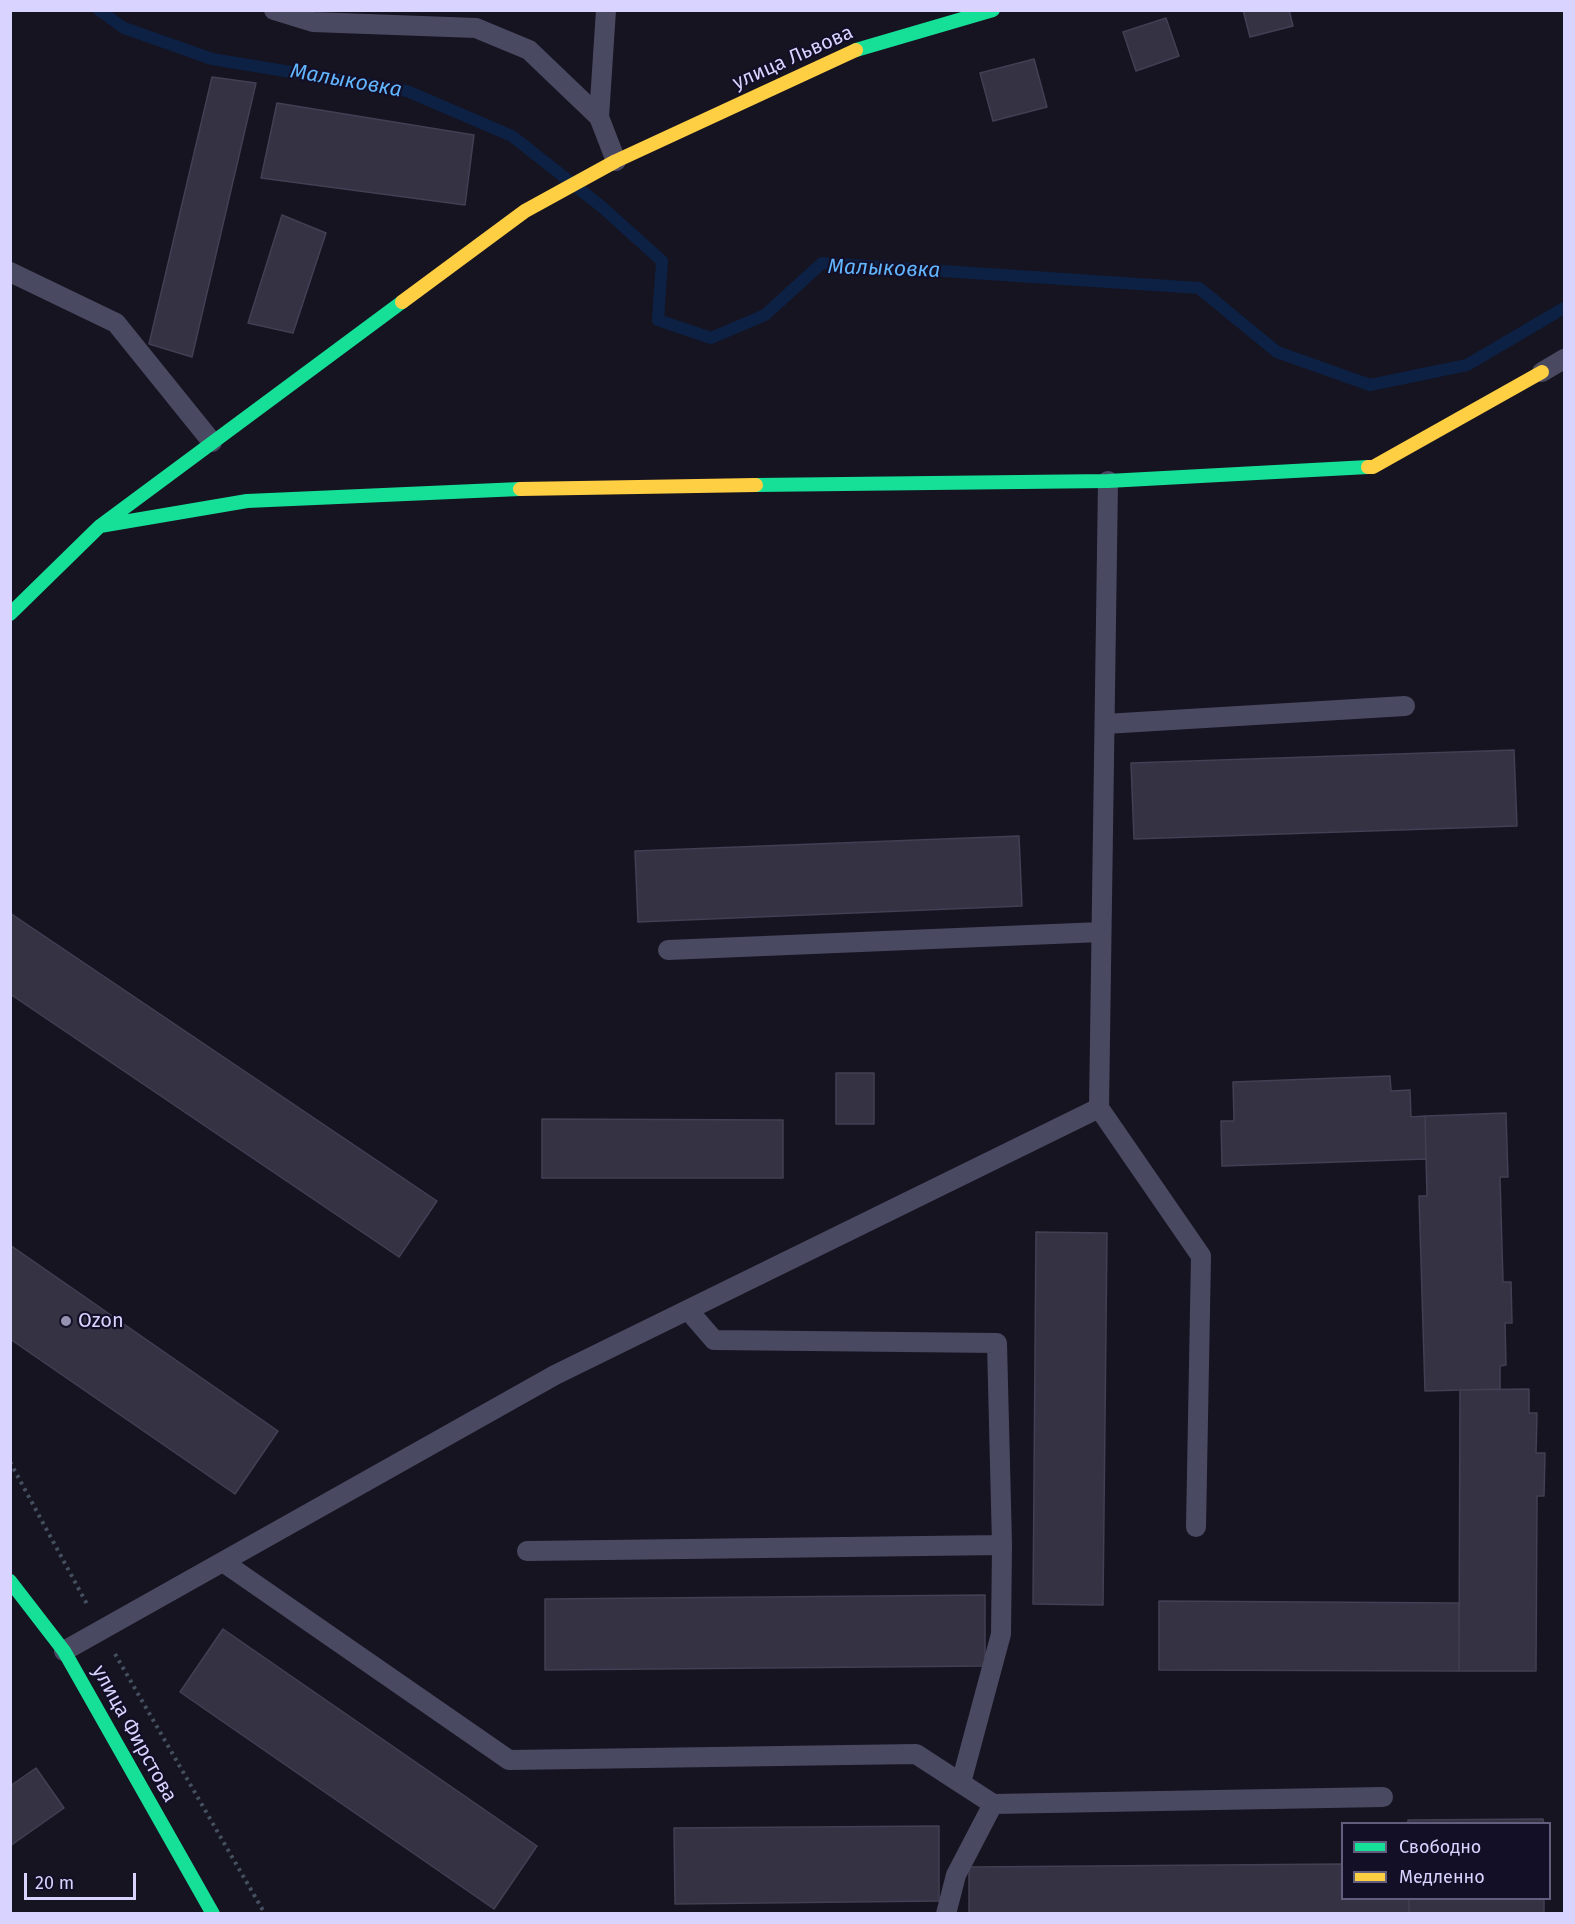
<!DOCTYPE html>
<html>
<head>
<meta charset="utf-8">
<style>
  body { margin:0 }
  #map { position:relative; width:1575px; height:1924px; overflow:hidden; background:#161421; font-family:"Fira Sans",sans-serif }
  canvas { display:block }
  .frame { position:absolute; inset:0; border:12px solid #d9d4ff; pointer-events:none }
  .legend { position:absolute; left:1341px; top:1822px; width:210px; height:78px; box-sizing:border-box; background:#130f26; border:2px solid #625e7d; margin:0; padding:8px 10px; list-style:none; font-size:18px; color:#d9d4ff }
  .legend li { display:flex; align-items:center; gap:12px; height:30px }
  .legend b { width:30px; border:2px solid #625e7d }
  .scale { position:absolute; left:24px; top:1873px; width:112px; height:27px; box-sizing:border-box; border:3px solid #d9d4ff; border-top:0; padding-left:8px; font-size:18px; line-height:21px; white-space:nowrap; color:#d9d4ff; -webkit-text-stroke:4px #130f26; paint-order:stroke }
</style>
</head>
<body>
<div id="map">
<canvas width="1575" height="1924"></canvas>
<div class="frame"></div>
<ul class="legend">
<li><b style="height:8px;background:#16e098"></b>Свободно</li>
<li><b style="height:8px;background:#ffcf43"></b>Медленно</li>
</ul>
<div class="scale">20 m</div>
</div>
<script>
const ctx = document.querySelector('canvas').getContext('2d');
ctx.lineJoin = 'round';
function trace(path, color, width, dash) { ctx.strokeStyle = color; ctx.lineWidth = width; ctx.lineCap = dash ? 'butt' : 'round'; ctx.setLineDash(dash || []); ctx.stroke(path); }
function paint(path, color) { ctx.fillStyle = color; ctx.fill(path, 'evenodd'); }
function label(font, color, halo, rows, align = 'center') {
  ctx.font = font + ' "Fira Sans",sans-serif'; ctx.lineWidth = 4.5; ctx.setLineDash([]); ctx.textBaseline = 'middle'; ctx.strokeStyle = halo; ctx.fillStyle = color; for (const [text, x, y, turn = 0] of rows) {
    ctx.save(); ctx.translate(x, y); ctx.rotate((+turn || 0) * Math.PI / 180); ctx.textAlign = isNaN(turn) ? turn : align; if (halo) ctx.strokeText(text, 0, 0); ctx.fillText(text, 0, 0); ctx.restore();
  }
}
trace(new Path2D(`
  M 99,10 L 124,28 L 212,59 L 407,91 L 512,136 L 602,207 L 662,261 L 658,320 L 711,338 L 765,315 L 822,263 L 1199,288 L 1277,352 L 1370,385 L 1467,365 L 1564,308`), '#0d2144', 12);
const building = new Path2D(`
  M 1243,10 L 1289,10 L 1293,26 L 1250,37 Z
  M 1166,18 L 1179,56 L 1136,71 L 1123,32 Z
  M 1034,59 L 1047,107 L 993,121 L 980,73 Z
  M 212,77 L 256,83 L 192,357 L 149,344 Z
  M 277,103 L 474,135 L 465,205 L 261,178 Z
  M 282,215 L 326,233 L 293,333 L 248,323 Z
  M 1514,750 L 1517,826 L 1134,839 L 1131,763 Z
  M 1019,836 L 1022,906 L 638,922 L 635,851 Z
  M 10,913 L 437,1201 L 399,1257 L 10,994 Z
  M 836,1073 L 874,1073 L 874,1124 L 836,1124 Z
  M 1390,1076 L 1391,1091 L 1410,1090 L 1411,1117 L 1425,1116 L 1426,1159 L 1222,1166 L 1221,1121 L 1234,1121 L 1233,1082 Z
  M 1506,1113 L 1508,1177 L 1500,1177 L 1503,1282 L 1511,1282 L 1512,1323 L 1505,1323 L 1506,1365 L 1500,1366 L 1500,1389 L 1425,1391 L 1419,1196 L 1427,1196 L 1425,1116 Z
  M 542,1119 L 783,1120 L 783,1178 L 542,1178 Z
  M 1036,1232 L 1107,1233 L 1103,1605 L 1033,1604 Z
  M 10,1245 L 278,1431 L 235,1494 L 10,1339 Z
  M 1529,1389 L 1529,1413 L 1537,1413 L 1536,1453 L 1545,1453 L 1544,1496 L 1537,1496 L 1536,1671 L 1459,1671 L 1460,1390 Z
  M 985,1595 L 985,1666 L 545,1670 L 545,1599 Z
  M 1159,1601 L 1459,1603 L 1459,1671 L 1159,1670 Z
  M 223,1629 L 537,1846 L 494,1909 L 180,1692 Z
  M 36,1768 L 64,1808 L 10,1846 L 10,1786 Z
  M 1543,1819 L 1544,1824 L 1408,1824 L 1408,1820 Z
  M 939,1826 L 939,1901 L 675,1904 L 674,1828 Z
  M 1342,1864 L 1342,1898 L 1409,1898 L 1409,1914 L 969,1914 L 969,1867 Z
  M 1409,1898 L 1544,1898 L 1544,1914 L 1409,1914 Z`);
paint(building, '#343243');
trace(building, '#433f54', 1.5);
trace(new Path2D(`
  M 10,1462 L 88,1606
  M 115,1654 L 265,1914`), '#44505f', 4, [3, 4.5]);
trace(new Path2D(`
  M 274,10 L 313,22 L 476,28 L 529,50 L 599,117
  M 606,10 L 599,117 L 616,161
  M 10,272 L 116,323 L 212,442
  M 1542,372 L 1564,359
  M 1105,724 L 1405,706
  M 668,950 L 1101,932
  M 1099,1108 L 1201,1256 L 1196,1527
  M 688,1310 L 714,1340 L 997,1343 L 1002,1545 L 1001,1634 L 961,1783
  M 527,1551 L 1002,1545
  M 223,1562 L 509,1760 L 916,1754 L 993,1804 L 1383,1797
  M 64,1651 L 555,1375 L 1099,1108 L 1108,481
  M 946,1914 L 956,1875 L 993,1804`), '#4a4962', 20);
trace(new Path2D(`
  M 856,50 L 993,10
  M 756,485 L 1108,481 L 1368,467
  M 100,526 L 247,501 L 520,489
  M 10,614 L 100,526 L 402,302
  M 10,1581 L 64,1651 L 213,1914`), '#16e098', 14);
trace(new Path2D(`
  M 402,302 L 525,211 L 616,161 L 856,50
  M 1368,467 L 1373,467 L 1542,372
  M 520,489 L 756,485`), '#ffcf43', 14);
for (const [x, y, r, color] of [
  [66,1321,6,"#9591b1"]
]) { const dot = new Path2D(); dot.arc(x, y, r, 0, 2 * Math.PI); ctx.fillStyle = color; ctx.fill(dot); trace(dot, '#130f26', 2); }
label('20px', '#d9d4ff', '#130f26', [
  ["улица Львова",793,58,-24],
  ["улица Фирстова",134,1734,61]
]);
label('20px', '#d9d4ff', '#130f26', [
  ["Ozon",78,1321]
], 'left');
label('italic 21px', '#62b6ff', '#130f26', [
  ["Малыковка",346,81,10],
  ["Малыковка",884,269,2]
]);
</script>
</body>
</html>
